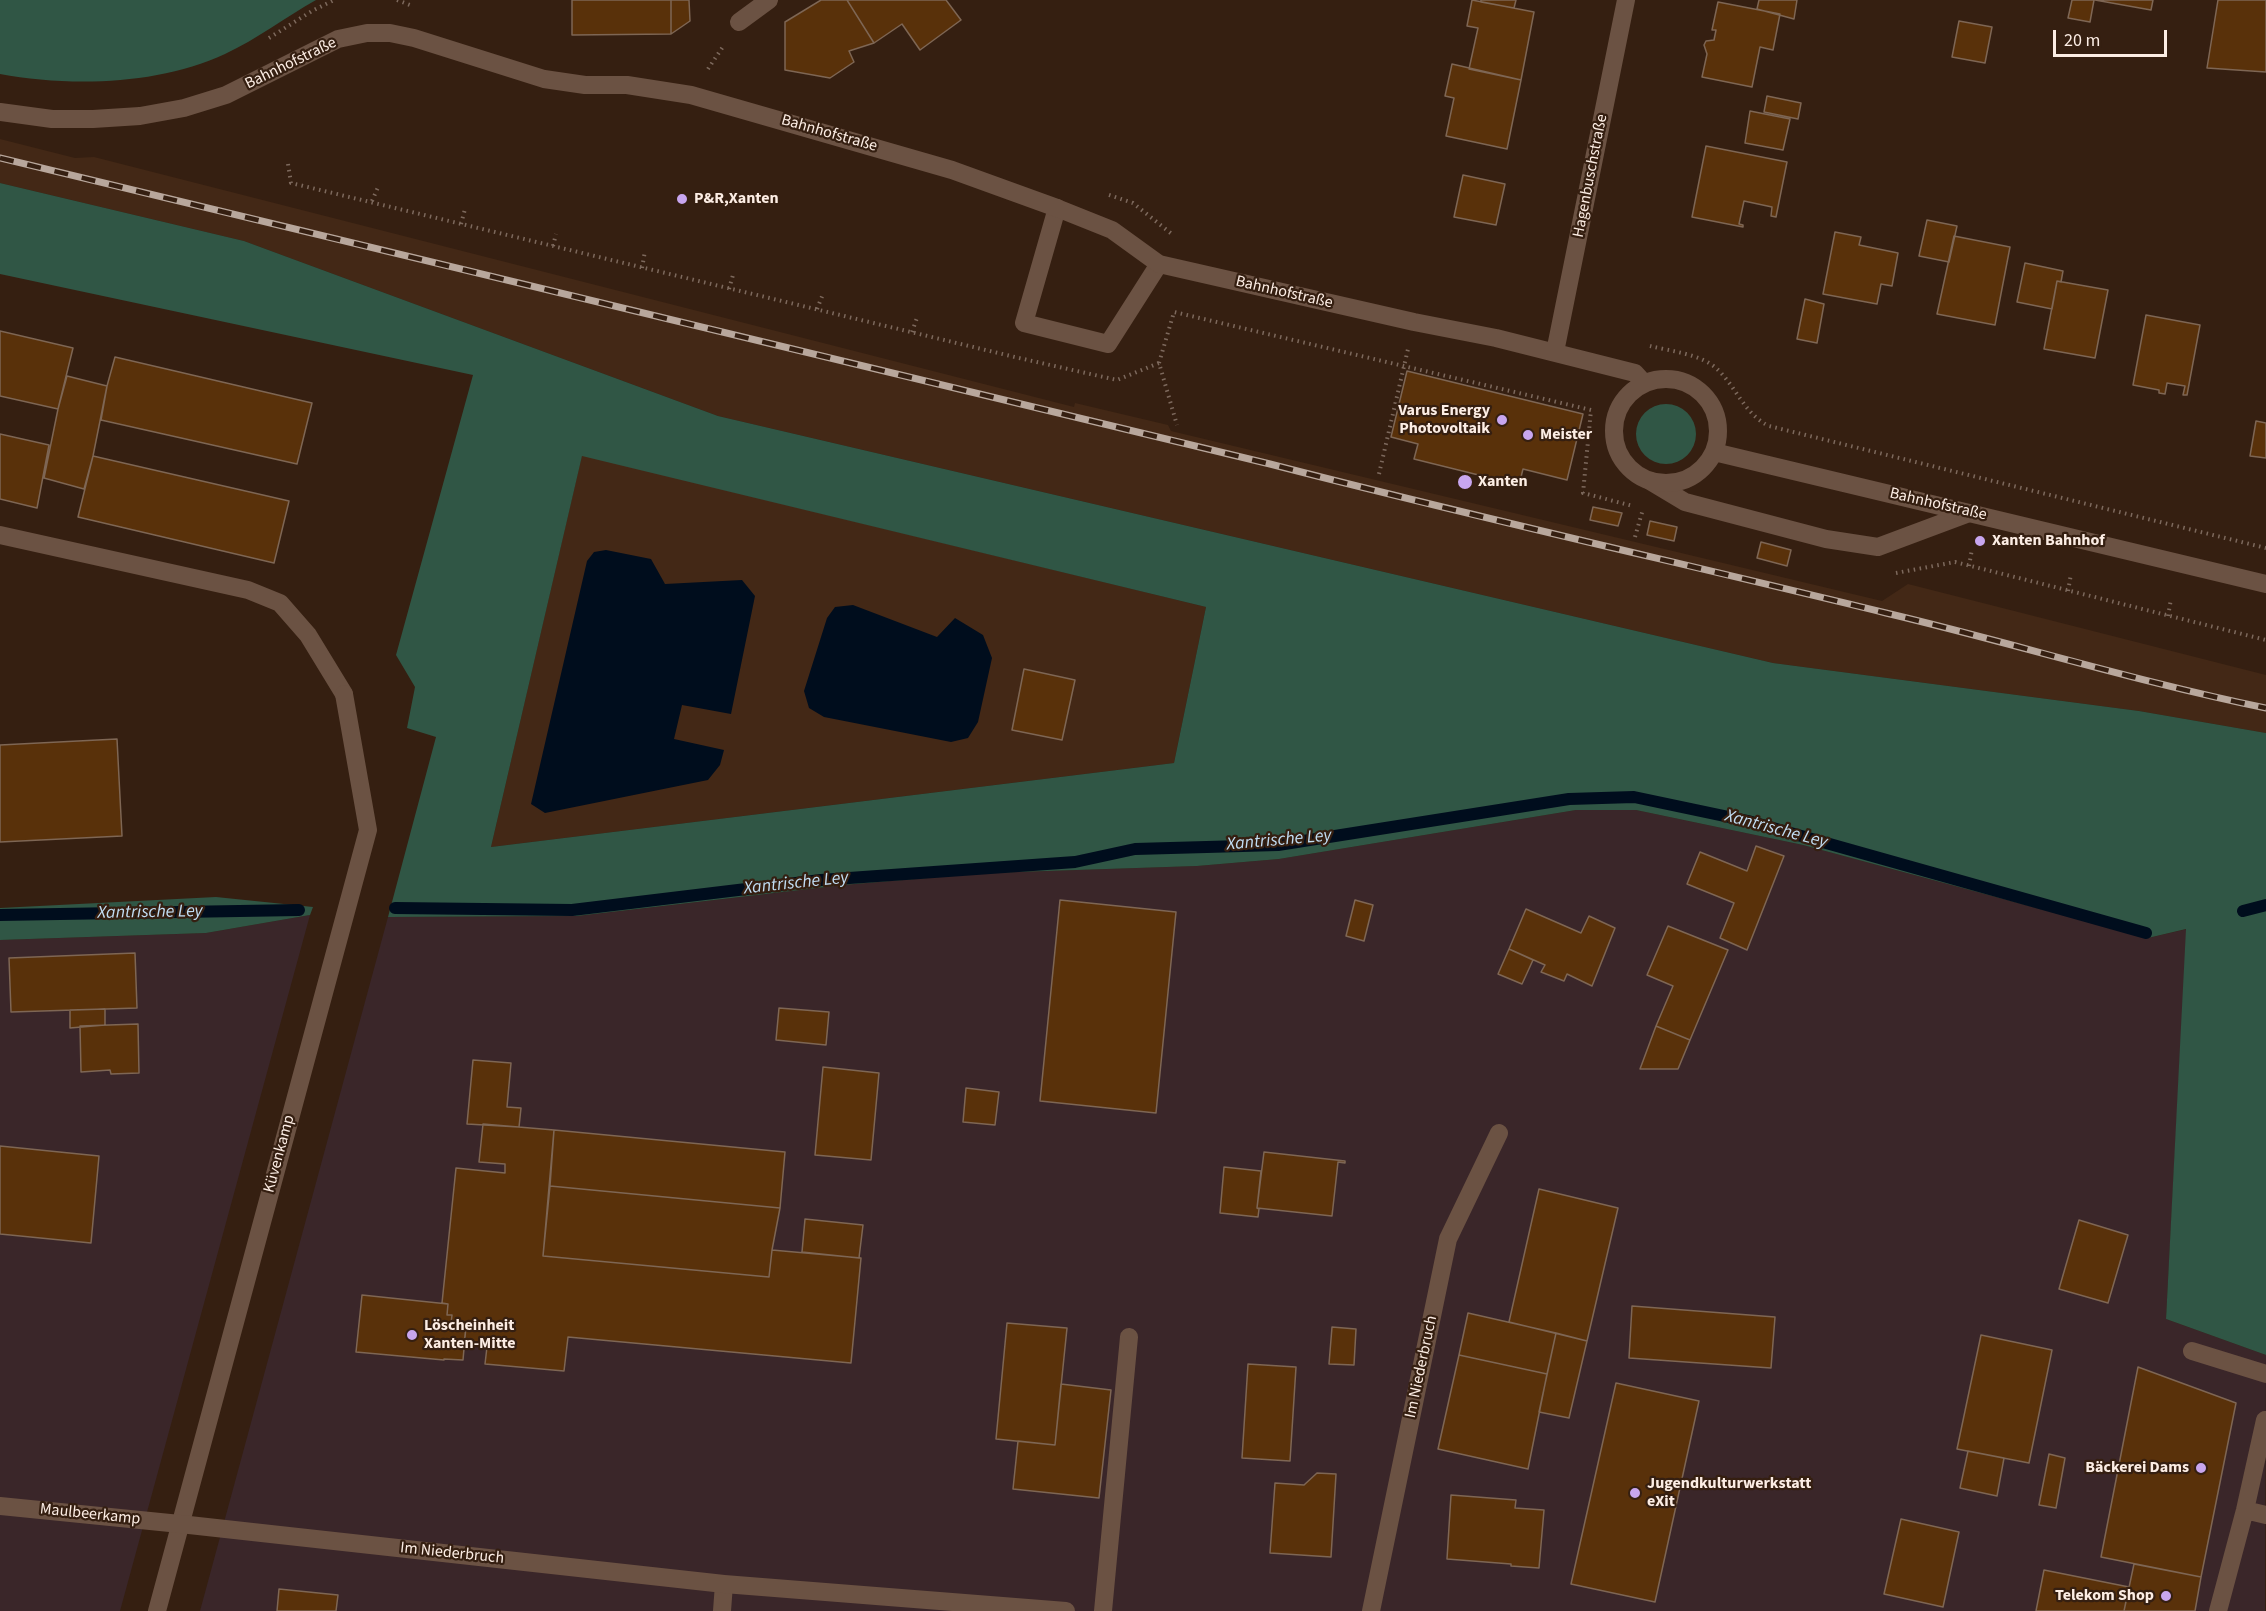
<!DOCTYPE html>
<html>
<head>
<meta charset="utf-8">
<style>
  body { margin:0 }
  #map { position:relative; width:2266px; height:1611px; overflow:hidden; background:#351f11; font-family:"Source Sans 3",sans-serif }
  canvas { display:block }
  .scale { position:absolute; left:2053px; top:30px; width:114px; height:27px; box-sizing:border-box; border:3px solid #fcede4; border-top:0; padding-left:8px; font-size:18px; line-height:21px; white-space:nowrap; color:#fcede4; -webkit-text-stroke:4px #351f11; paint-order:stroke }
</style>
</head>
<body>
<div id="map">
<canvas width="2266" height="1611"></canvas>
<div class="scale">20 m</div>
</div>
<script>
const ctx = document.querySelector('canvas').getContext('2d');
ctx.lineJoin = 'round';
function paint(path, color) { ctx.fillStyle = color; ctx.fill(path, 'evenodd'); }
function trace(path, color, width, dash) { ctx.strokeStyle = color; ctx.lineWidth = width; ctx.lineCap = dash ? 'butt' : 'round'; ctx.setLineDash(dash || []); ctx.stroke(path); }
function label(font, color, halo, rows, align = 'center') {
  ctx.font = font + ' "Source Sans 3",sans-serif'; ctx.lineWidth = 4.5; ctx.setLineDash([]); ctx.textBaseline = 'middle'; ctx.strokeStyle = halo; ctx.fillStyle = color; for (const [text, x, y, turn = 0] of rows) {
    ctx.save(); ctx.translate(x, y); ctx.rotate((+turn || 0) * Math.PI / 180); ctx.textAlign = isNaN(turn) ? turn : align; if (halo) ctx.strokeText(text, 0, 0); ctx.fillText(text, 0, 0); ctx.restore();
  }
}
paint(new Path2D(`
  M 1576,810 L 1636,810 L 1803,845 L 2148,938 L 2187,929 L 2166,1319 L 2266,1355 L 2265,1611 L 200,1611 L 388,917 L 577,916 L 843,885 L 987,873 L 1197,866 L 1279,859 Z
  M 310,915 L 120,1611 L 0,1611 L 0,940 L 206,933 Z`), '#3a2629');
paint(new Path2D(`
  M 0,139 L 75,158 L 94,157 L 1074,407 L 1075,403 L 1168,425 L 1171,431 L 1882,601 L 1908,584 L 2266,675 L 2266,733 L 2139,711 L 1773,663 L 718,416 L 244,241 L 0,183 Z
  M 582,455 L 1206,607 L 1174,763 L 491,847 Z`), '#432816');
paint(new Path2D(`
  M 0,0 L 316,0 C 286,17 257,39 225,54 C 159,85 70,87 0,74 Z
  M 0,183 L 244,241 L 718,416 L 1773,663 L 2139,711 L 2266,733 L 2266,1355 L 2166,1319 L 2186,929 L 2148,938 L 1803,845 L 1636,810 L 1576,810 L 1279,859 L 1197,866 L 987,873 L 843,885 L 577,916 L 388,917 L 436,737 L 407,728 L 415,687 L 396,655 L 473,375 L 0,274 ZM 582,456 L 1206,607 L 1174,763 L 491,847 Z
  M1636 434a30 30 0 1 1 60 0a30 30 0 1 1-60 0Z
  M 216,897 L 313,907 L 310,915 L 206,933 L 0,940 L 0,908 Z`), '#305645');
paint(new Path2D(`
  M 606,550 L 651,559 L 665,584 L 742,580 L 755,596 L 731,714 L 682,705 L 674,739 L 724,750 L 720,765 L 708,780 L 545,813 L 531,804 L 587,561 L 594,552 Z
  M 853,605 L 937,637 L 955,618 L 983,635 L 992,658 L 978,722 L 968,738 L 951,742 L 824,717 L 809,708 L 804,691 L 827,618 L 835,607 Z`), '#000d1d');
trace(new Path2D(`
  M 395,908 L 572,910 L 821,880 L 1075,862 L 1135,849 L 1278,845 L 1569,799 L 1634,797 L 1748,821 L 2146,933
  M 2243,911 L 2266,905
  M 0,915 L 299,910`), '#000d1d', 12);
const building = new Path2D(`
  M 572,0 L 671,0 L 671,34 L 572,35 Z
  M 671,0 L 689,0 L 690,21 L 671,34 Z
  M 821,0 L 847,0 L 874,43 L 849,51 L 854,62 L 830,78 L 785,70 L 785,22 Z
  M 847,0 L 946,0 L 961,20 L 920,50 L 902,24 L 874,43 Z
  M 1472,0 L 1534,12 L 1521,80 L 1469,69 L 1478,28 L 1467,26 Z
  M 1481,0 L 1516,0 L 1514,8 L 1481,2 Z
  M 1759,0 L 1797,0 L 1794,19 L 1757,9 Z
  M 2072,0 L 2094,0 L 2090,22 L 2068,18 Z
  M 2095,0 L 2153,0 L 2151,10 Z
  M 2218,0 L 2266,0 L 2266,72 L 2207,68 Z
  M 1718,2 L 1780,14 L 1773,50 L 1760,47 L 1752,87 L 1702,77 L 1707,54 L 1704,45 L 1706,41 L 1714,40 L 1716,30 L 1712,30 Z
  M 1959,21 L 1992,27 L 1985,63 L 1952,57 Z
  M 1452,64 L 1521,80 L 1507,149 L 1446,136 L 1454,98 L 1445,96 Z
  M 1767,96 L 1801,103 L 1798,119 L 1764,112 Z
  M 1750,111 L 1790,119 L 1783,150 L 1745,143 Z
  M 1706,146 L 1787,162 L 1776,217 L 1771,216 L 1772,207 L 1744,201 L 1739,224 L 1743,225 L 1743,227 L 1692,217 Z
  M 1463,175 L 1505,184 L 1496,225 L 1454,217 Z
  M 1927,220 L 1957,226 L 1949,262 L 1919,256 Z
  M 1835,232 L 1861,237 L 1859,245 L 1898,253 L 1892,286 L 1881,284 L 1877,304 L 1823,294 Z
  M 1954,236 L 2010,247 L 1995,325 L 1937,314 Z
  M 2025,263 L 2063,271 L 2061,282 L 2057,281 L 2052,309 L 2017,302 Z
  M 2057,281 L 2108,290 L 2095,358 L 2044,349 Z
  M 1805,299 L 1824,304 L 1817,343 L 1797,339 Z
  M 2146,315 L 2200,325 L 2187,395 L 2183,395 L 2185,386 L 2167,383 L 2165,394 L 2159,393 L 2159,390 L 2133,385 Z
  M 0,331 L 73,348 L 58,409 L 0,396 Z
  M 115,357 L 312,403 L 297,464 L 101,420 L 107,386 Z
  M 1407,371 L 1583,414 L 1567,480 L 1523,469 L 1519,485 L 1414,459 L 1418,444 L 1391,437 Z
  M 67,376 L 107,386 L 93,456 L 84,489 L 44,478 L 58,409 Z
  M 2256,421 L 2266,423 L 2266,458 L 2250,456 Z
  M 0,434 L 49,445 L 37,508 L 0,499 Z
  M 93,456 L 289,501 L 274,563 L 78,517 Z
  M 1593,507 L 1622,513 L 1618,526 L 1590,520 Z
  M 1650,521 L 1677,527 L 1674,541 L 1647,535 Z
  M 1761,542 L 1791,550 L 1787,566 L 1757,558 Z
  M 1024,669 L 1075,680 L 1062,740 L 1012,730 Z
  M 117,739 L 122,836 L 0,842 L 0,745 Z
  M 1756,846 L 1784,856 L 1747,950 L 1720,938 L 1734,903 L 1687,884 L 1700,852 L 1747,871 Z
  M 1060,900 L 1176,912 L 1156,1113 L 1040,1101 Z
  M 1355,900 L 1373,905 L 1364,941 L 1346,936 Z
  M 1526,909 L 1581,933 L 1589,916 L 1615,928 L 1592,986 L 1567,974 L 1564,981 L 1541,972 L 1545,965 L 1509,949 Z
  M 1668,926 L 1728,950 L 1690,1040 L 1656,1026 L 1673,986 L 1647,975 Z
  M 1509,949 L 1533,960 L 1522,984 L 1498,974 Z
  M 135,953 L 137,1008 L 11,1012 L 9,958 Z
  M 779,1008 L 829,1012 L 826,1045 L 776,1040 Z
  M 105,1009 L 105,1025 L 70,1028 L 70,1010 Z
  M 138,1024 L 139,1073 L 111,1074 L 110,1070 L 81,1072 L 80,1026 Z
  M 1656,1026 L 1690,1040 L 1678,1069 L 1640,1069 Z
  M 473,1060 L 511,1063 L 507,1107 L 521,1108 L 519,1127 L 467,1124 Z
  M 823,1067 L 879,1073 L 871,1160 L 815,1155 Z
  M 966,1088 L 999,1092 L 995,1125 L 963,1122 Z
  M 483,1124 L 554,1130 L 543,1256 L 769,1277 L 772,1250 L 861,1258 L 851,1363 L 568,1337 L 564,1371 L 485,1364 L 487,1347 L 464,1345 L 466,1326 L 451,1324 L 452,1315 L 447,1315 L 448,1304 L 442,1303 L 456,1168 L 505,1173 L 505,1164 L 479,1162 Z
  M 554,1130 L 785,1152 L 780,1208 L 550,1186 Z
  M 0,1146 L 99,1156 L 91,1243 L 0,1234 Z
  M 1264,1152 L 1345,1161 L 1345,1163 L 1338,1162 L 1332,1216 L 1257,1208 Z
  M 1224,1167 L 1261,1171 L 1257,1208 L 1259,1209 L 1258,1217 L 1220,1213 Z
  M 550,1186 L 780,1208 L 772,1250 L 769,1277 L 543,1256 Z
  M 1539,1189 L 1618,1208 L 1587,1341 L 1509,1322 Z
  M 805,1219 L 863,1225 L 859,1258 L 802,1252 Z
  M 2079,1220 L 2128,1235 L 2108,1303 L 2059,1289 Z
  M 362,1295 L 448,1304 L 447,1315 L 452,1315 L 451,1324 L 466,1326 L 463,1360 L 444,1359 L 444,1360 L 356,1352 Z
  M 1632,1306 L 1775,1317 L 1771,1368 L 1629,1358 Z
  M 1468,1313 L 1556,1333 L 1547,1374 L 1459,1355 Z
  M 1007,1323 L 1067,1328 L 1055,1445 L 996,1439 Z
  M 1332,1327 L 1356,1329 L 1354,1365 L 1329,1364 Z
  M 1556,1333 L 1587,1341 L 1569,1418 L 1539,1412 Z
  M 1981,1335 L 2052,1350 L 2029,1463 L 1957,1449 Z
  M 1459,1355 L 1547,1374 L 1528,1469 L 1438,1449 Z
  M 1248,1364 L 1296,1367 L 1290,1461 L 1242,1458 Z
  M 2138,1367 L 2236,1403 L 2201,1577 L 2101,1557 Z
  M 1616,1383 L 1699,1401 L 1655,1602 L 1571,1584 Z
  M 1061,1384 L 1111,1390 L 1099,1498 L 1013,1489 L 1018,1441 L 1055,1445 Z
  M 1968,1451 L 2004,1458 L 1997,1496 L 1960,1488 Z
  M 2049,1454 L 2065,1458 L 2056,1508 L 2039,1505 Z
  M 1317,1473 L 1336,1474 L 1331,1557 L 1270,1553 L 1275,1483 L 1304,1485 Z
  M 1451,1495 L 1516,1500 L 1515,1508 L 1544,1510 L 1539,1568 L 1511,1566 L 1511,1564 L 1447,1559 Z
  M 1901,1519 L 1959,1532 L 1943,1607 L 1884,1594 Z
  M 2134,1564 L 2201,1577 L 2195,1611 L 2124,1611 Z
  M 2044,1570 L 2129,1587 L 2124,1611 L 2036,1611 Z
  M 279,1589 L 338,1595 L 336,1611 L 277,1611 Z`);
paint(building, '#59310a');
trace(building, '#7e6654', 1.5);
trace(new Path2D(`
  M 397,0 L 410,5
  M 269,38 L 312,11 L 334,0
  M 708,69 L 724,45
  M 288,164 L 291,183 L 1019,358 L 1117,380 L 1159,363 L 1177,425
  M 1109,195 L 1133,203 L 1173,235
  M 372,201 L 379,185
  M 461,224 L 465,209
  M 553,246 L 556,234
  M 642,268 L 645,251
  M 729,289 L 733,275
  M 817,309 L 823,294
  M 912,332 L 918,315
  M 1650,346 C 1670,351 1700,354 1716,368 C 1736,386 1744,414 1769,426 L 2266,548
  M 1159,363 L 1174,312 L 1591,410 L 1583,493 L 1633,506
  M 1379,474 L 1408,349
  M 1635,537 L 1643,509
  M 1969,566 L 1972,549
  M 1896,573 L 1955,562 L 2266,640
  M 2068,591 L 2071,574
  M 2168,616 L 2171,599`), '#7d695d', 4, [1.5, 4.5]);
trace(new Path2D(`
  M 1057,208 L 1024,323 L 1108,344 L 1159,264
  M 1650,481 L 1685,502 L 1826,539 L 1878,547 L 1969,513
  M 0,535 L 248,590 L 280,603 L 308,635 L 344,694
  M 2192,1351 L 2266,1374
  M 2245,1510 L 2266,1515
  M 1103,1611 L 1129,1337
  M 2218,1611 L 2245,1510 L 2265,1420`), '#6b5243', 18);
trace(new Path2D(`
  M 739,22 L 769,0
  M 0,112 L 52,119 L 93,119 L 140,116 L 184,108 L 226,95 L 338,39 L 367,33 L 390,33 L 414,38 L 544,79 L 585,85 L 627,85 L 691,95 L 952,170 L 1057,208 L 1112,230 L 1159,264 L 1414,322 L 1496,338 L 1635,373 L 1644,383
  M 1555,352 L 1626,0
  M1614 431a52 52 0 1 1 104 0a52 52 0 1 1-104 0Z
  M 1714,452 L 2266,584
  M 157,1611 L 368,830 L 344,694
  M 722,1611 L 724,1584
  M 1371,1611 L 1448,1239 L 1499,1133`), '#6b5243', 18);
trace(new Path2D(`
  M 0,1506 L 180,1524 L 724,1584 L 1066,1611`), '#6b5243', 18);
const rail = new Path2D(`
  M 0,158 L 1270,464 C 1475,517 1681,563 1886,613 C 2013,643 2138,682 2266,708`);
trace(rail, '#b8a79c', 7);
trace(rail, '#351f11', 4.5, [14]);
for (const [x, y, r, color] of [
  [682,199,6,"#c8a6ef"],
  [1502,420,6,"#c8a6ef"],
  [1528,435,6,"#c8a6ef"],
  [1465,482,8,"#c8a6ef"],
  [1980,541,6,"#c8a6ef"],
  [412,1335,6,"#c8a6ef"],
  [2201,1468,6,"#c8a6ef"],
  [1635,1493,6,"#c8a6ef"],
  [2166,1596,6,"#c8a6ef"]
]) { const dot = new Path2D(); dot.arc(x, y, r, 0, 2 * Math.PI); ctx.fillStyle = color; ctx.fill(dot); trace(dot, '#351f11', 2); }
label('16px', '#fcede4', '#351f11', [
  ["Bahnhofstraße",291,64,-26],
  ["Bahnhofstraße",829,134,16],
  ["Hagenbuschstraße",1591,176,-79],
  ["Bahnhofstraße",1284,293,13],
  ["Bahnhofstraße",1938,505,13],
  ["Küvenkamp",280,1154,-75],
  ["Im Niederbruch",1422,1367,-78],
  ["Maulbeerkamp",90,1515,6],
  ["Im Niederbruch",452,1554,6]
]);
label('bold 16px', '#fcede4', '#351f11', [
  ["P&R,Xanten",694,199],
  ["Varus Energy",1490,411,"right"],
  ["Photovoltaik",1490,429,"right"],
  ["Meister",1540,435],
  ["Xanten",1478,482],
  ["Xanten Bahnhof",1992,541],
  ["Löscheinheit",424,1326],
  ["Xanten-Mitte",424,1344],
  ["Bäckerei Dams",2189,1468,"right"],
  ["Jugendkulturwerkstatt",1647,1484],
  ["eXit",1647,1502],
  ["Telekom Shop",2154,1596,"right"]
], 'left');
label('italic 18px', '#c1ddf3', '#351f11', [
  ["Xantrische Ley",1776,830,15],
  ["Xantrische Ley",1279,841,-5],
  ["Xantrische Ley",796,884,-6],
  ["Xantrische Ley",150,913,-1]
]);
</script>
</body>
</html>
